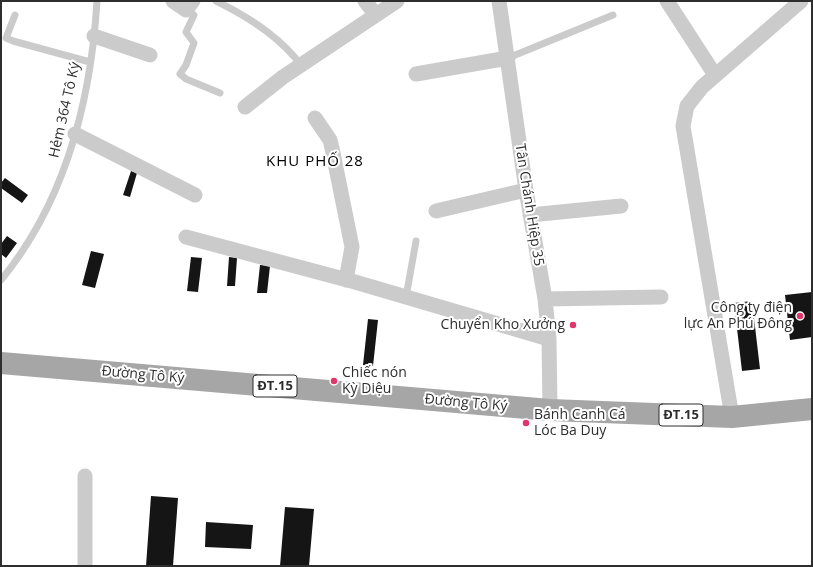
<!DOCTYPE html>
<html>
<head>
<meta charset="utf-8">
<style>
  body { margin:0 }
  #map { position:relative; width:813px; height:567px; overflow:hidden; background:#fff; font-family:"Open Sans",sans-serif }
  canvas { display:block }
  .frame { position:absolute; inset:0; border:2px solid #2e2e2e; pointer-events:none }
</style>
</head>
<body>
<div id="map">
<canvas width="813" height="567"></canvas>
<div class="frame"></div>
</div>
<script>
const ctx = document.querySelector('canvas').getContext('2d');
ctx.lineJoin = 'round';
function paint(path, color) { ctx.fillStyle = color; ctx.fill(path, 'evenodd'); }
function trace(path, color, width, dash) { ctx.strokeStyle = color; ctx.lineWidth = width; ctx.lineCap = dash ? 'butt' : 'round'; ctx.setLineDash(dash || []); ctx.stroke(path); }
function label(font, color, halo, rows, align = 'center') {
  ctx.font = font + ' "Open Sans",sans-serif'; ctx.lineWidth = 4; ctx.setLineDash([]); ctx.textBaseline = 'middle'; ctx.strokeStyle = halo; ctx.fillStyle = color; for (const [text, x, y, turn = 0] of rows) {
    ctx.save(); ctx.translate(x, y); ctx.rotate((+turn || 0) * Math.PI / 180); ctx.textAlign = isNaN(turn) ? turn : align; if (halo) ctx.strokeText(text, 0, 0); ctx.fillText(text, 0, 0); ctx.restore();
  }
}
paint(new Path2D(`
  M 131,171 L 137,173 L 130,197 L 123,195 Z
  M 5,178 L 28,195 L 22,203 L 1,188 L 1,183 Z
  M 7,236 L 17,243 L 6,258 L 1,254 L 1,244 Z
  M 91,251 L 104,254 L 95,288 L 82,285 Z
  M 191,257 L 202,258 L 198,292 L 187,291 Z
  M 229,257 L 237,258 L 235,286 L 227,286 Z
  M 260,265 L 270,266 L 267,293 L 257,293 Z
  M 812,292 L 812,337 L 790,340 L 785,295 Z
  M 752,301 L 760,369 L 742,371 L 734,303 Z
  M 368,319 L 378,320 L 373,366 L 363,365 Z
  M 151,496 L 178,498 L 173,566 L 146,566 Z
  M 285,507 L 314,509 L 309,566 L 280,566 Z
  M 206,522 L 253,525 L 251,549 L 205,547 Z`), '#151515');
trace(new Path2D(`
  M 216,1 C 247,16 280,37 301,65
  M 186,10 L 194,15 L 186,32 L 194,43 L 186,65 L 180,74 L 186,79 L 220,93
  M 15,15 L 6,38 L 13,41 L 90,62
  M 508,58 L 613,15
  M 1,280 C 65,202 91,100 97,1
  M 406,297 L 416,241`), '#cbcbcb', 7);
trace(new Path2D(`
  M 173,1 L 186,10 L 193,1
  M 365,1 L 376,15
  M 499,1 L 526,190 L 545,299 L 549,339 L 550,410
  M 667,1 L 715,75
  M 94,36 L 150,55
  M 416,74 L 508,58
  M 245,107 L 283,77 L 397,1
  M 315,118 L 330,140 L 332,148 L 352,247 L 346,280
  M 75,134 L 195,195
  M 436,211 L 526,190
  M 530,215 L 621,206
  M 186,237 L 355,282 L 549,339
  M 545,299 L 661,297
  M 732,417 L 683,126 L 687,106 L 702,87 L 801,1
  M 85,476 L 85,566`), '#cbcbcb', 15);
trace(new Path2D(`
  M 1,363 L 550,410 L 732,417 L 812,409`), '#a6a6a6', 22);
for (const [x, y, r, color] of [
  [800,316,4,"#dd376b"],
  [573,325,4,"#dd376b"],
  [334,381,4,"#dd376b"],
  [526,423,4,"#dd376b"]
]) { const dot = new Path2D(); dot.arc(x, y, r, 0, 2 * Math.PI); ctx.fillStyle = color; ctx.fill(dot); trace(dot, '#fff', 1.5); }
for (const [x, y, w] of [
  [275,386,44],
  [681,415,44]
]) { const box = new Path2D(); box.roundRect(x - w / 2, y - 11, w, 22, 3); ctx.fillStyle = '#fff'; ctx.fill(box); trace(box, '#2e2e2e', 1); }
label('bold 13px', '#2e2e2e', null, [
  ["ĐT.15",275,386],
  ["ĐT.15",681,415]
]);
label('14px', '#2e2e2e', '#fff', [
  ["Hẻm 364 Tô Ký",65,110,-77],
  ["Tân Chánh Hiệp 35",529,205,81],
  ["Đường Tô Ký",143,375,5],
  ["Đường Tô Ký",466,403,5]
]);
label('14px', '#2e2e2e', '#fff', [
  ["Công ty điện",792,308],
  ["lực An Phú Đông",792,324],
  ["Chuyển Kho Xưởng",565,325],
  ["Chiếc nón",342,373,"left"],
  ["Kỳ Diệu",342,389,"left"],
  ["Bánh Canh Cá",534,415,"left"],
  ["Lóc Ba Duy",534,431,"left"]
], 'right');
ctx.letterSpacing = '1px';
label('15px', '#000', '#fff', [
  ["KHU PHỐ 28",315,162]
]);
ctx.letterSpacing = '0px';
</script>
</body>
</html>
